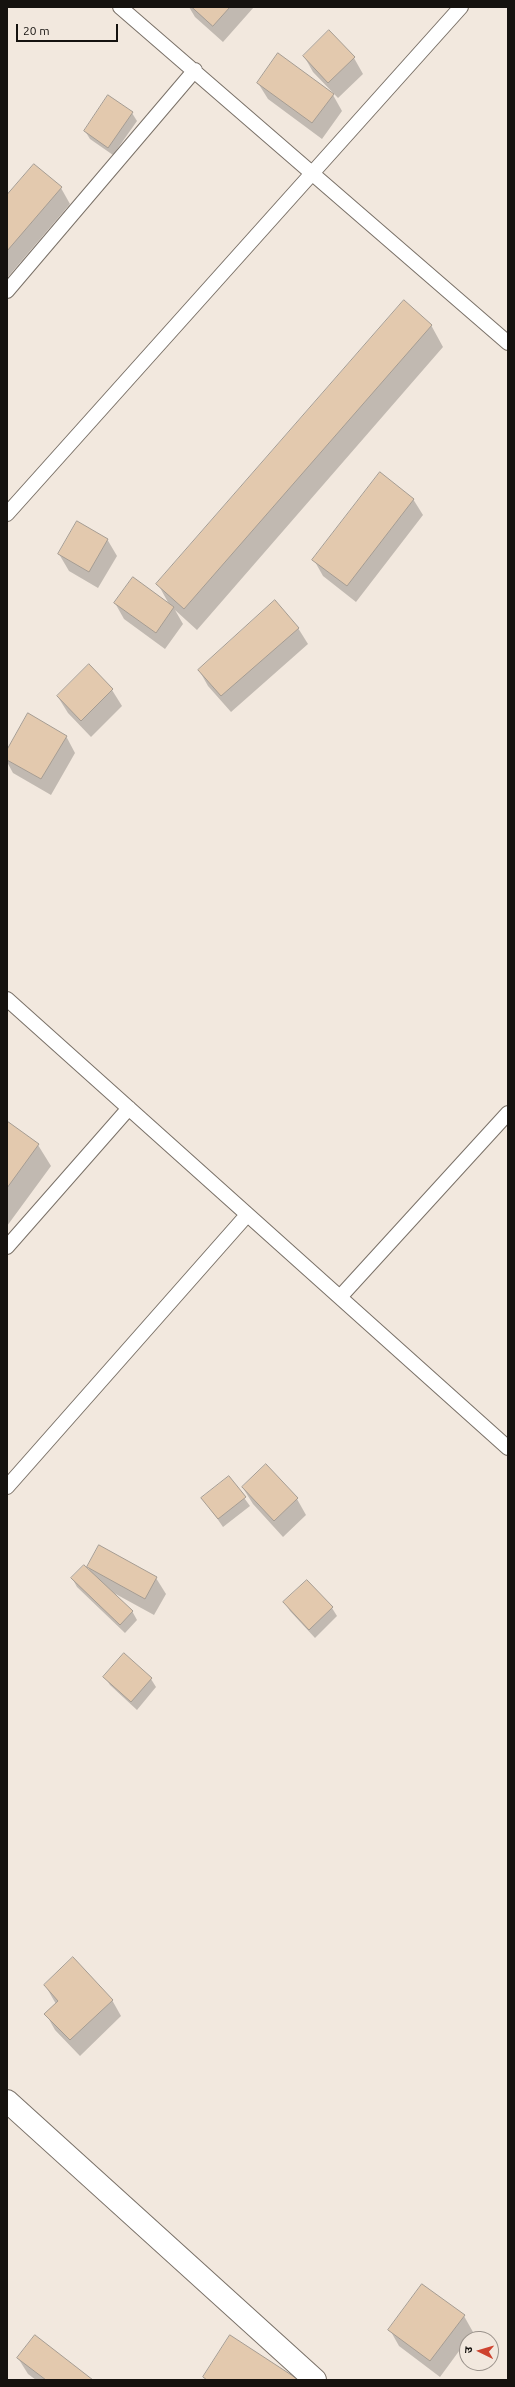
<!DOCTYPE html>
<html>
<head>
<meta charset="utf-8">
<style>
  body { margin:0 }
  #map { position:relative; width:515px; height:2387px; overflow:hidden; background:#f2e8de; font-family:Ubuntu,"Noto Sans Devanagari",sans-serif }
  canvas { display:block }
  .frame { position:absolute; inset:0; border:8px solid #15120f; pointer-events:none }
  .north { position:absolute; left:459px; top:2331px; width:40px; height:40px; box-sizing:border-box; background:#f2e8de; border:1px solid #9a928b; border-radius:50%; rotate:275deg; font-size:11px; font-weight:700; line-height:16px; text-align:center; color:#15120f }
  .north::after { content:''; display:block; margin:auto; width:14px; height:18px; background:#ce422e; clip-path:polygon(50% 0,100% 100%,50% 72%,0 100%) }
  .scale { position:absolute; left:16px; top:24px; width:102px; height:18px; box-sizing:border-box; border:2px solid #15120f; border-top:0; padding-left:5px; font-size:12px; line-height:14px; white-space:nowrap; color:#15120f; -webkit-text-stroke:3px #f2e8de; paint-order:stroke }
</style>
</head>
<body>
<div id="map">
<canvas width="515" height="2387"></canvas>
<div class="frame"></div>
<div class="north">उ</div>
<div class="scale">20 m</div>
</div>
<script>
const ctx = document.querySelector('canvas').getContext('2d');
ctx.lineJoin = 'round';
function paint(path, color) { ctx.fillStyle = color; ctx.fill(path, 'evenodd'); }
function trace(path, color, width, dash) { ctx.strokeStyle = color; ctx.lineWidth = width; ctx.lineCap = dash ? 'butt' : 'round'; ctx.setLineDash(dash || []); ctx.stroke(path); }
paint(new Path2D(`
  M 189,7 L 254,7 L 223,42 L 195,17 Z
  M 304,56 L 354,58 L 363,74 L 338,98 L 313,72 Z
  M 258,83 L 333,95 L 342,111 L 322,139 L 268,99 Z
  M 132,113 L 137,121 L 113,155 L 90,139 L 85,131 Z
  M 61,188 L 70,204 L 7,278 L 7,197 Z
  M 431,325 L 443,347 L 197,630 L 175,610 L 183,624 L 165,649 L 124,619 L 115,603 L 170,606 L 158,584 Z
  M 413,499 L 423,515 L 356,602 L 323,576 L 314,560 Z
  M 107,539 L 117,556 L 98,588 L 69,571 L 59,554 Z
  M 298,628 L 308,644 L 231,712 L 208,686 L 199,670 Z
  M 89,666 L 112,690 L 122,706 L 91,737 L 68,713 L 58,697 Z
  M 66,736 L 75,753 L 51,795 L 13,773 L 7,762 L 7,752 Z
  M 7,1122 L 38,1145 L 51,1166 L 7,1226 Z
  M 229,1477 L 250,1506 L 223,1527 L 203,1498 Z
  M 243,1488 L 297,1499 L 306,1515 L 283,1537 L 253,1504 Z
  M 88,1567 L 156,1578 L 166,1594 L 154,1615 L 112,1592 L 132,1611 L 137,1620 L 125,1633 L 77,1587 L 72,1578 L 90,1571 Z
  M 307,1581 L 332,1608 L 337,1616 L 315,1638 L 290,1611 L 285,1603 Z
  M 105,1677 L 151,1679 L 156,1687 L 137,1710 L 110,1685 Z
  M 45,1985 L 112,2000 L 121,2016 L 80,2056 L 55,2030 L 46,2014 L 56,2004 Z
  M 464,2316 L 473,2332 L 440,2377 L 399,2346 L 390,2330 Z
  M 18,2358 L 91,2380 L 36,2380 L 28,2374 Z`), '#0003');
const building = new Path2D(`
  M 192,7 L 230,7 L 213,26 Z
  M 329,30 L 355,57 L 328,83 L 303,56 Z
  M 278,53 L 334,94 L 312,123 L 257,83 Z
  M 108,95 L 133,112 L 108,148 L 84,131 Z
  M 34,164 L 62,187 L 7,251 L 7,195 Z
  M 404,300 L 432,325 L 184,609 L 156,584 Z
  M 380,472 L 414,499 L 347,586 L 312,560 Z
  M 77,521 L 108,539 L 89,572 L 58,554 Z
  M 133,577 L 174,607 L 156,633 L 114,603 Z
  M 275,600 L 299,628 L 221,696 L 198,670 Z
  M 89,664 L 113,689 L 81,721 L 57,696 Z
  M 28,713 L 67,736 L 41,779 L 7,760 L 7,750 Z
  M 7,1121 L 39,1144 L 7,1188 Z
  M 266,1464 L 298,1498 L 274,1521 L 242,1487 Z
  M 229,1476 L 246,1497 L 218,1519 L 201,1498 Z
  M 99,1545 L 157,1577 L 145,1599 L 87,1567 Z
  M 84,1565 L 133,1611 L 120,1625 L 71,1578 Z
  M 307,1580 L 333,1607 L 309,1630 L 283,1602 Z
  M 124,1653 L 152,1678 L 131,1702 L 103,1677 Z
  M 73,1957 L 113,2000 L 70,2040 L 44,2014 L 58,2001 L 44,1985 Z
  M 422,2284 L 465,2315 L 430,2361 L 388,2330 Z
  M 35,2335 L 93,2380 L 46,2380 L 17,2358 Z
  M 230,2335 L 299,2380 L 207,2380 L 203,2377 Z`);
paint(building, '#e3c9ae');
trace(building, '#a59c92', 1);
const lane = new Path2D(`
  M 120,7 L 508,343
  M 7,291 L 195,70
  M 7,514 L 461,7
  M 7,999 L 508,1448
  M 7,1247 L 129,1108
  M 340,1297 L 508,1113
  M 7,1487 L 247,1215`);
const street = new Path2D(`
  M 7,2101 L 315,2380`);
trace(lane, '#7a7168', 16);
trace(street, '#7a7168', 24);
trace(lane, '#fff', 14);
trace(street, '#fff', 22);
</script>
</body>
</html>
